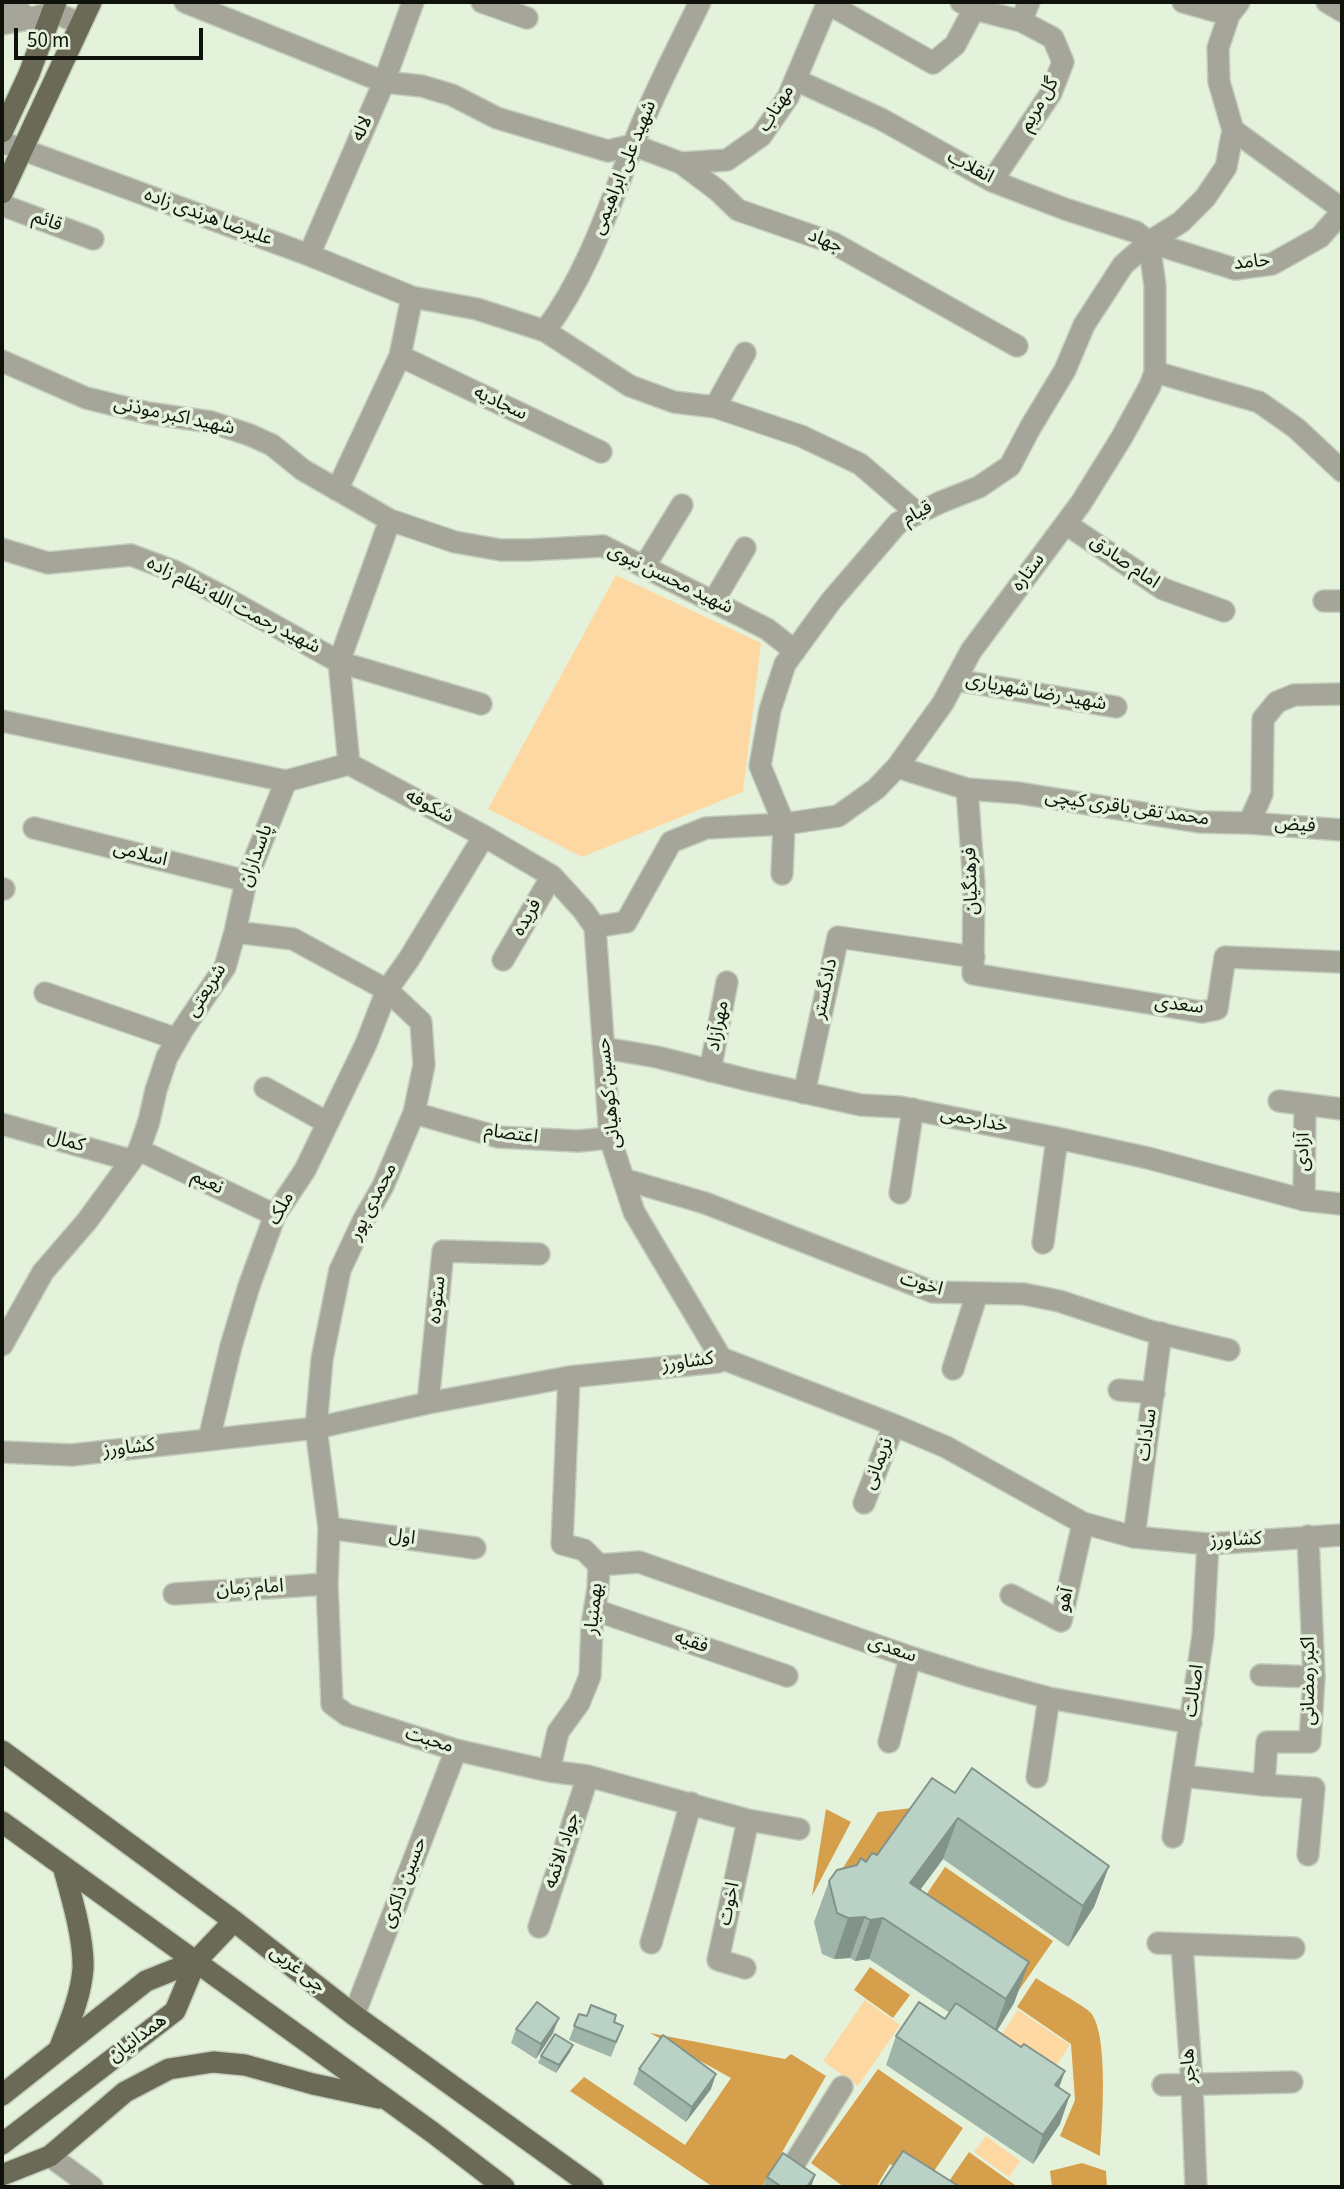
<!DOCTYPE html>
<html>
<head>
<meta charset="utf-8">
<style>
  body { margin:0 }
  #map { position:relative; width:1344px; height:2189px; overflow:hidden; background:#e4f2dc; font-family:"Source Sans 3",sans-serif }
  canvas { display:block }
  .frame { position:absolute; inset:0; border:4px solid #0e120b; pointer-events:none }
  .scale { position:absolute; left:14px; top:28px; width:189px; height:32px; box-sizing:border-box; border:4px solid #0e120b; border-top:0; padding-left:9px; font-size:21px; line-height:24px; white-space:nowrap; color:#0e120b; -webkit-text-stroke:5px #e4f2dc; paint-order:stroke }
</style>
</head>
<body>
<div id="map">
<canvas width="1344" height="2189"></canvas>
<div class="frame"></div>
<div class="scale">50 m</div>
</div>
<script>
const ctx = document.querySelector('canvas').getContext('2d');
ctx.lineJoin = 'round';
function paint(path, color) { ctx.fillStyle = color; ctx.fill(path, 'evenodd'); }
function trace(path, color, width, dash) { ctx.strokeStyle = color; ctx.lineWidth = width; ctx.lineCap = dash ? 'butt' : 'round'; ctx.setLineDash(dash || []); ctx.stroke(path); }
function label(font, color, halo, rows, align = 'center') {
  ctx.font = font + ' "Source Sans 3","Noto Sans Arabic",sans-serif'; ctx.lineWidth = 7; ctx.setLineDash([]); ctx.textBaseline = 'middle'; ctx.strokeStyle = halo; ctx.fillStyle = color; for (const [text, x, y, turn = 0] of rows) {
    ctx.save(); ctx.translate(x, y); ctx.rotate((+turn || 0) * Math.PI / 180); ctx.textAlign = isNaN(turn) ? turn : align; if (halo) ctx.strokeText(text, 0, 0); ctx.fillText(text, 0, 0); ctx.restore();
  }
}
paint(new Path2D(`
  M 616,575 L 761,643 L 743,792 L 582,857 L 488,809 Z
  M 865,2000 L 900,2025 L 858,2086 L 823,2061 Z
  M 1018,2010 L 1070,2045 L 1053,2070 L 1001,2035 Z
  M 986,2136 L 1020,2161 L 1009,2177 L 974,2152 Z`), '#fdd8a3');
paint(new Path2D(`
  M 912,1808 L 857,1890 L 821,1903 L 878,1812 Z
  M 826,1809 L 851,1822 L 812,1896 Z
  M 945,1867 L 1053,1941 L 1017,1993 L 909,1920 Z
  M 870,1967 L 910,1995 L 893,2018 L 854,1990 Z
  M 1036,1978 C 1046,1985 1085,2006 1091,2013 C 1109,2035 1102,2127 1100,2156 L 1060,2136 L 1075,2100 L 1071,2044 L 1017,2007 Z
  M 650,2033 L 785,2059 L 791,2054 L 826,2076 L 762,2187 L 713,2187 L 570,2091 L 584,2077 L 685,2145 L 731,2078 Z
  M 878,2069 L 963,2128 L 924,2186 L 890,2164 L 876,2187 L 844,2187 L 811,2163 Z
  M 969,2152 L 1015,2185 L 1013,2187 L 945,2187 Z
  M 1082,2163 L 1106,2171 L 1107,2187 L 1052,2187 L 1050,2171 Z`), '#d69f4b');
const minor = new Path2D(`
  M 8,2 L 29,19
  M 185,2 L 384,82 L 422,86 L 452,95 L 497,118 L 608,151 L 633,145 L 681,163 L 717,190 L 738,210 L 833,243 L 1017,346
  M 482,2 L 527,18
  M 961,2 L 974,9 L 1021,21
  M 1183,2 L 1229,15
  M 1327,2 L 1342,11
  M 827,3 L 933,63 L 955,45 L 974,9
  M 2,24 L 29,19 L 52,12 L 80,23
  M 796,80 L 881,119 L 992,181 L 1065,209 L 1136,232 L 1149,242 L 1235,269 L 1272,264 L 1320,237 L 1342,212
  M 1233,130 L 1342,209
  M 2,142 L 309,255 L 412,297
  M 681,163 L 727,160 L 761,136 L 788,97 L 828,2
  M 992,181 L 1051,93 L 1063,62 L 1053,38 L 1021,21 L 1029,2
  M 2,205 L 93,239
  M 309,255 L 384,82 L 413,2
  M 545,331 C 587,275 609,207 634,143 C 653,94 678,48 700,2
  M 400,356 L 601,452
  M 2,361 L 86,398 L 148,413 L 211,422 L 250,435 L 272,445 L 303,470 L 390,520 L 455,542 L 501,550 L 529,550 L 603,546 L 767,629 L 795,651
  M 1155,372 L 1259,402 L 1296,428 L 1342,471
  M 715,407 L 745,353
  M 337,490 L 400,356 L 412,297 L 477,309 L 545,331 L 630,386 L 674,402 L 715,407 L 801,436 L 860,464 L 917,513
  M 1066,524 L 1163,589 L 1224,611
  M 2,549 L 48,563 L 131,555 L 174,571 L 222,596 L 339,662 L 481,704
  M 644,567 L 682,505
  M 1324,601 L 1342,601
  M 713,602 L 745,548
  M 956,680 L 1116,707
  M 2,721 L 286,781 L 349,764 L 484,836 L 552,876 L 583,910 L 595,927 L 626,922 L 671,842 L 706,828 L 784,824 L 838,816 L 876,789 L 897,767 L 943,703 L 971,651 L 1081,503 L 1122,437 L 1150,386 L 1155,372 L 1155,286 L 1149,242
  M 349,764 L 339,662 L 390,520
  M 897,767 L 967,789 L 1019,793 L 1199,822 L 1249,823 L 1262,794 L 1263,719 L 1277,702 L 1294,695 L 1342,694
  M 967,789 L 974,884 L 973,974 L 1202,1012 L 1217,1009 L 1225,957 L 1342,962
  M 1249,823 L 1342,830
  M 34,828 L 246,881
  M 782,874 L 784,824 L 760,766 L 770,710 L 785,664 L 831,601 L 898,523 L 941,502 L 979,487 L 1010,466 L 1030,428 L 1065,370 L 1084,325 L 1123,265 L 1149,242 L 1181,222 L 1205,198 L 1226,167 L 1233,130 L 1219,82 L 1218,48 L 1229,15 L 1239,2
  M 2,889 L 4,889
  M 595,927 L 610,1138 L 634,1212 L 721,1358
  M 235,932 L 246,881 L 286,781
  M 503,960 L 552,876
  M 45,993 L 177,1039
  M 604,1048 L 657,1057 L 752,1081 L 861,1105 L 900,1107 L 1057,1138 L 1148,1158 L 1304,1200 L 1342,1204
  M 710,1071 L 727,982
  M 265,1088 L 328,1123
  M 804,1093 L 838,937 L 974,957
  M 1279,1101 L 1342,1109
  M 414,1113 L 498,1137 L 578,1141 L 610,1138
  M 2,1124 L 130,1160
  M 139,1150 L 275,1215
  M 623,1179 L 705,1203 L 933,1292 L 1024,1294 L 1059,1301 L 1150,1331 L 1229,1350
  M 900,1193 L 913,1109
  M 1304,1200 L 1305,1104
  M 1043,1243 L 1057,1138
  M 2,1345 L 43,1272 L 87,1221 L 139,1150 L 149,1121 L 156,1090 L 167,1057 L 183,1029 L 225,967 L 235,932 L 293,939 L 387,990 L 409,959 L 484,836
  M 953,1369 L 977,1294
  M 1119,1390 L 1154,1393
  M 428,1403 L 443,1251 L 539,1254
  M 209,1439 L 231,1346 L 249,1286 L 275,1215 L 305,1170 L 366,1044 L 387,990 L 421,1022 L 424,1065 L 414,1113 L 383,1186 L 363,1221 L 340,1270 L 322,1359 L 316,1428 L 329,1528 L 327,1584 L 332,1704 L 347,1715 L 456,1750 L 549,1771 L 588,1776 L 748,1820 L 799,1829
  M 2,1452 L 72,1455 L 316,1428 L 428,1403 L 569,1377 L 718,1362 L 721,1358 L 894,1425 L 946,1447 L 1083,1523 L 1134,1537 L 1208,1544 L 1342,1535
  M 864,1503 L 894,1425
  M 329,1528 L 475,1548
  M 1134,1537 L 1161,1333
  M 599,1565 L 639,1562 L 910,1657 L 973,1677 L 1049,1698 L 1191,1723
  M 174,1594 L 327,1584
  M 1011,1595 L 1061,1621 L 1083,1523
  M 595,1610 L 787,1676
  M 1261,1675 L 1314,1677
  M 889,1742 L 910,1657
  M 549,1771 L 558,1732 L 579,1703 L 590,1676 L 592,1625 L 598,1588 L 599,1565 L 584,1550 L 562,1544 L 569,1377
  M 1183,1776 L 1264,1785 L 1267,1742 L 1310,1742 L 1314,1677 L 1308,1536
  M 1037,1777 L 1049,1698
  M 1264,1785 L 1314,1788 L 1308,1855
  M 1173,1837 L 1203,1635 L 1208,1544
  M 539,1927 L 588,1776
  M 651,1943 L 691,1803
  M 1158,1943 L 1294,1948
  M 1182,1945 L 1192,2085 L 1196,2187
  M 745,1968 L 718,1960 L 748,1820
  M 354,2015 L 456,1750
  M 1163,2085 L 1292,2082
  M 50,2156 L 92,2187
  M 796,2187 L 792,2185 L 789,2172 L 842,2087`);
const major = new Path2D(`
  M 2,132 L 29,74 L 56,2
  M 2,193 L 91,2
  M 2,1751 L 234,1921 L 354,2015 L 593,2187
  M 2,1822 L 432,2132 L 504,2187
  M 60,2047 C 70,2021 81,1996 83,1968 C 84,1938 71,1895 63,1866
  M 2,2095 L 146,1981 L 196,1961
  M 2,2144 L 175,2011 L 196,1961 L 234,1921
  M 2,2175 L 50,2156 L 125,2092 L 169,2069 L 213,2062 L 245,2065 L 313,2084 L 379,2098`);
trace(minor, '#c2cebb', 24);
trace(major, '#c2cebb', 24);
trace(minor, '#a5a59a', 21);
trace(major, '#6a6a57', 21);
paint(new Path2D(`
  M 955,1793 L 1109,1866 L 1094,1907 L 1068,1947 L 943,1859 L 920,1890 L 1029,1962 L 1014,2003 L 997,2031 L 1059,2087 L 1060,2124 L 1033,2164 L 886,2065 L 896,2036 L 945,2019 L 950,2013 L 869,1959 L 855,1961 L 850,1958 L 834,1959 L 822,1954 L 814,1922 L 829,1881 L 877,1855 Z
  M 579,2014 L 614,2022 L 623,2026 L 611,2057 L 569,2040 Z
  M 516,2029 L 553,2033 L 536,2059 L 511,2043 Z
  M 573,2045 L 570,2052 L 556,2073 L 538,2063 L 541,2056 Z
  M 639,2069 L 711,2089 L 686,2122 L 633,2084 Z
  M 815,2175 L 811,2187 L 763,2187 L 767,2177 Z`), '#9fb5a9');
paint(new Path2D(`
  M 958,1818 L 943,1859 L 895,1924 L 910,1883 Z
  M 1109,1866 L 1094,1907 L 1068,1947 L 1083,1906 Z
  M 865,1917 L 850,1958 L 834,1959 L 848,1918 Z
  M 883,1918 L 869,1959 L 855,1961 L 870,1920 Z
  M 1029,1962 L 1014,2003 L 991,2040 L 1006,1999 Z
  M 559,2018 L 553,2033 L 536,2059 L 541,2044 Z
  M 573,2045 L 570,2052 L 556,2073 L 559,2065 Z
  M 1065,2071 L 1055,2099 L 1055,2085 Z
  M 716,2074 L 711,2089 L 686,2122 L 692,2107 Z
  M 1070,2095 L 1060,2124 L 1033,2164 L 1043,2135 Z
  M 815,2175 L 811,2187 L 807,2187 Z`), '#82938a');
const building = new Path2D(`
  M 972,1768 L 1109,1866 L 1083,1906 L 958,1818 L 910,1883 L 1029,1962 L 1006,1999 L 883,1918 L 870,1920 L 865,1917 L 848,1918 L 837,1913 L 829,1881 L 837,1870 L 857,1865 L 861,1858 L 866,1862 L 872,1853 L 877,1855 L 932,1778 L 955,1793 Z
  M 537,2002 L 559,2018 L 541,2044 L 516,2029 Z
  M 919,2002 L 945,2019 L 956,2003 L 1021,2047 L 1024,2044 L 1065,2071 L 1055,2085 L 1070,2095 L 1043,2135 L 896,2036 Z
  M 591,2005 L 616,2015 L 614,2022 L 623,2026 L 616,2042 L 574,2026 L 579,2014 L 587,2016 Z
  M 555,2034 L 573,2045 L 559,2065 L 541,2056 Z
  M 663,2035 L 716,2074 L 692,2107 L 639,2069 Z
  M 903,2151 L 960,2187 L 879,2187 Z
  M 783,2153 L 815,2175 L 807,2187 L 782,2187 L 767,2177 Z`);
paint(building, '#b9d2c5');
trace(building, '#82938a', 2);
label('19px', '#0e120b', '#e4f2dc', [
  ["گل مریم",1040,105,-60],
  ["مهتاب",777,109,-58],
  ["لاله",363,129,-66],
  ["شهید علی ابراهیمی",625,168,-68],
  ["انقلاب",970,168,28],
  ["علیرضا هرندی زاده",208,218,20],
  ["قائم",47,222,20],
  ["جهاد",825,242,23],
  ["حامد",1252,263,-6],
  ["سجادیه",500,404,25],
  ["شهید اکبر موذنی",174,417,12],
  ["قیام",918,514,-28],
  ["امام صادق",1124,563,34],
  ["ستاره",1029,573,-53],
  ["شهید محسن نبوی",670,580,26],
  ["شهید رحمت الله نظام زاده",233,606,27],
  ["شهید رضا شهریاری",1036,693,10],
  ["شکوفه",429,807,28],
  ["محمد تقی باقری کیچی",1127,809,8],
  ["فیض",1295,826,4],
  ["اسلامی",140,855,14],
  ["پاسداران",257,856,-70],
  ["فرهنگیان",972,881,-92],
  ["فریده",528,918,-60],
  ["دادگستر",826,989,-78],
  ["شریعتی",207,991,-58],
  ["سعدی",1179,1006,6],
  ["مهرآزاد",719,1026,-79],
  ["حسین کوهیانی",610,1093,-96],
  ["خدارحمی",974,1121,11],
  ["اعتصام",511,1135,8],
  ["کمال",66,1142,16],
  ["آزادی",1304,1152,-89],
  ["نعیم",207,1183,26],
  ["محمدی پور",374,1202,-63],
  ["ملک",282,1209,-61],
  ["اخوت",921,1285,16],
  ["ستوده",438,1300,-84],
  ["کشاورز",688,1363,-8],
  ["سادات",1148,1435,-82],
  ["کشاورز",129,1449,-7],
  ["نریمانی",879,1464,-69],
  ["اول",402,1538,8],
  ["کشاورز",1236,1541,-3],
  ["امام زمان",250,1589,-3],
  ["آهو",1066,1600,-77],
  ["بهمنیار",595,1609,-84],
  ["فقیه",691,1643,19],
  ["سعدی",892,1650,19],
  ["اکبر رمضانی",1310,1681,-90],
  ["اصالت",1195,1691,-82],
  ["محبت",429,1741,17],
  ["جواد الائمه",563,1851,-72],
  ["حسین ذاکری",405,1883,-69],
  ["اخوت",730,1904,-78],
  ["جی غربی",297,1970,38],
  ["همدانیان",138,2039,-37],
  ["هاجر",1190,2066,-94]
]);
</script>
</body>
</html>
